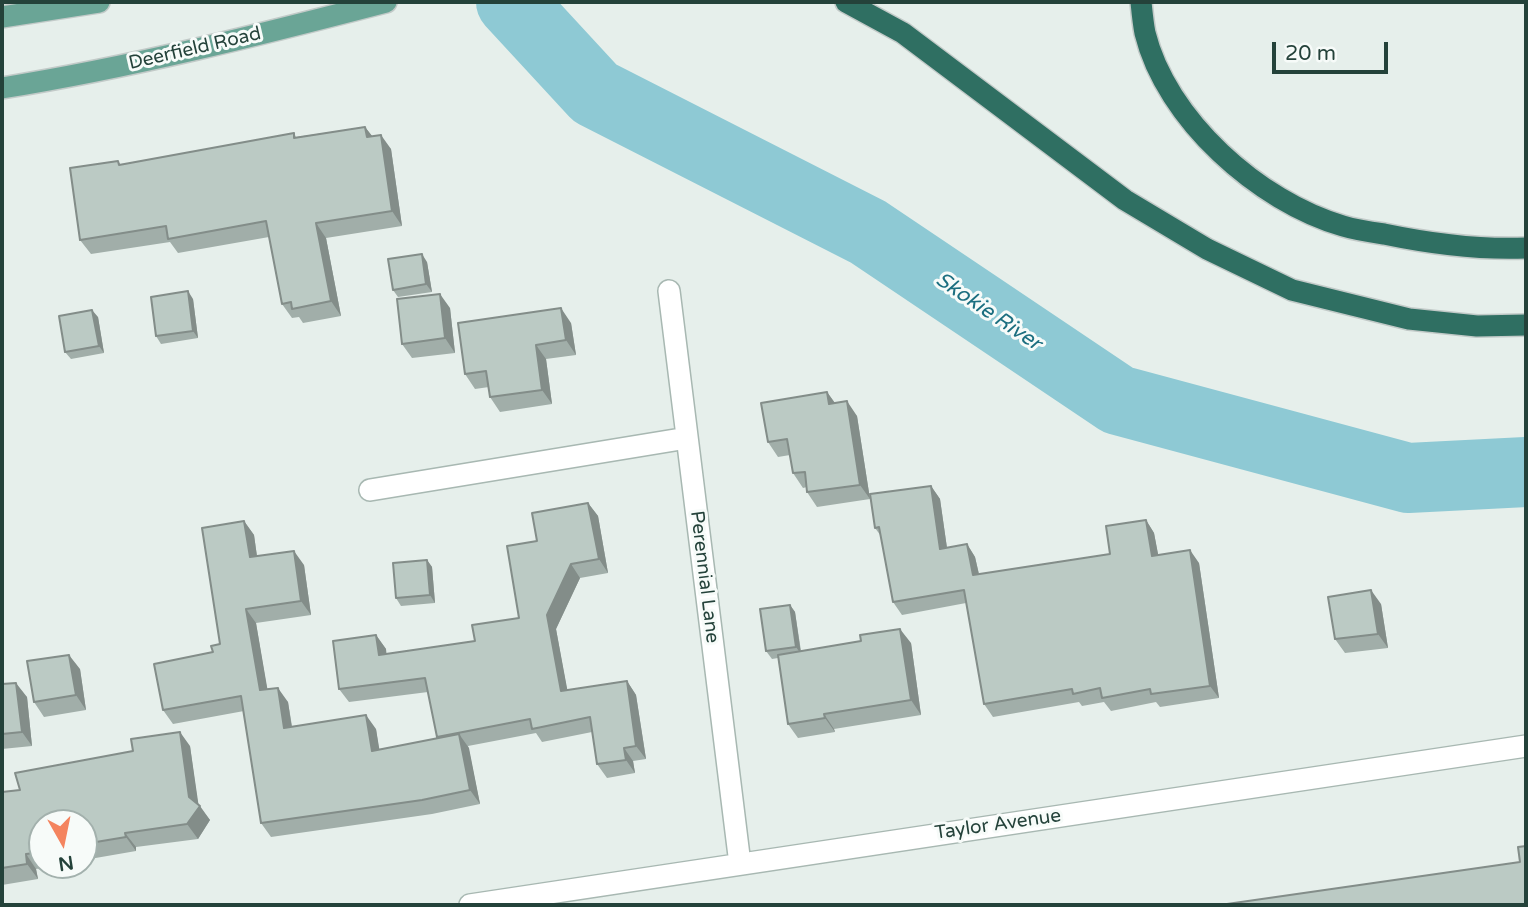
<!DOCTYPE html>
<html>
<head>
<meta charset="utf-8">
<style>
  body { margin:0 }
  #map { position:relative; width:1528px; height:907px; overflow:hidden; background:#e6efeb; font-family:"Varela Round",sans-serif }
  canvas { display:block }
  .frame { position:absolute; inset:0; border:4px solid #24423a; pointer-events:none }
  .north { position:absolute; left:28px; top:809px; width:70px; height:70px; box-sizing:border-box; background:#f7fbf9; border:2px solid #a3b1ad; border-radius:50%; rotate:171deg; font-size:19px; font-weight:700; line-height:28px; text-align:center; color:#24423a }
  .north::after { content:''; display:block; margin:auto; width:24px; height:32px; background:#f4845f; clip-path:polygon(50% 0,100% 100%,50% 72%,0 100%) }
  .scale { position:absolute; left:1272px; top:42px; width:116px; height:32px; box-sizing:border-box; border:4px solid #24423a; border-top:0; padding-left:9px; font-size:21px; line-height:24px; white-space:nowrap; color:#24423a; -webkit-text-stroke:5px #f7fbf9; paint-order:stroke }
</style>
</head>
<body>
<div id="map">
<canvas width="1528" height="907"></canvas>
<div class="frame"></div>
<div class="north">N</div>
<div class="scale">20 m</div>
</div>
<script>
const ctx = document.querySelector('canvas').getContext('2d');
ctx.lineJoin = 'round';
function trace(path, color, width, dash) { ctx.strokeStyle = color; ctx.lineWidth = width; ctx.lineCap = dash ? 'butt' : 'round'; ctx.setLineDash(dash || []); ctx.stroke(path); }
function paint(path, color) { ctx.fillStyle = color; ctx.fill(path, 'evenodd'); }
function label(font, color, halo, rows, align = 'center') {
  ctx.font = font + ' "Varela Round",sans-serif'; ctx.lineWidth = 6; ctx.setLineDash([]); ctx.textBaseline = 'middle'; ctx.strokeStyle = halo; ctx.fillStyle = color; for (const [text, x, y, turn = 0] of rows) {
    ctx.save(); ctx.translate(x, y); ctx.rotate((+turn || 0) * Math.PI / 180); ctx.textAlign = isNaN(turn) ? turn : align; if (halo) ctx.strokeText(text, 0, 0); ctx.fillText(text, 0, 0); ctx.restore();
  }
}
trace(new Path2D(`
  M 511,2 L 595,93 L 868,232 L 1118,400 L 1408,478 L 1526,472`), '#8ec9d4', 70);
const minor = new Path2D(`
  M 669,291 L 740,864
  M 370,490 L 687,438
  M 470,905 L 1526,746`);
const major = new Path2D(`
  M 2,17 L 99,2
  M 2,88 C 132,67 259,35 386,2`);
const highway = new Path2D(`
  M 846,2 L 903,33 L 1125,200 L 1207,249 L 1292,290 L 1409,319 L 1477,326 L 1526,325
  M 1141,2 C 1142,12 1143,23 1145,33 C 1166,119 1259,202 1343,226 C 1356,230 1370,232 1384,234 C 1432,244 1477,250 1526,248`);
trace(minor, '#a8b8b2', 24);
trace(major, '#c2cac8', 24);
trace(highway, '#c2cac8', 24);
trace(minor, '#fff', 21);
trace(major, '#6aa596', 21);
trace(highway, '#2f6f62', 21);
paint(new Path2D(`
  M 365,127 L 372,136 L 391,149 L 402,226 L 326,238 L 341,316 L 303,323 L 299,317 L 292,318 L 282,304 L 269,237 L 178,253 L 170,242 L 91,254 L 80,240 L 118,161 L 121,165 L 294,133 L 296,137 Z
  M 427,262 L 432,292 L 398,297 L 393,290 Z
  M 193,299 L 198,338 L 161,344 L 156,336 Z
  M 450,308 L 455,353 L 412,358 L 402,344 Z
  M 98,317 L 104,353 L 71,359 L 65,352 Z
  M 571,323 L 576,355 L 546,359 L 552,404 L 500,412 L 490,397 L 489,387 L 475,389 L 465,374 Z
  M 827,392 L 835,403 L 857,416 L 870,499 L 817,507 L 807,492 L 807,487 L 803,488 L 793,473 L 790,455 L 778,457 L 768,442 Z
  M 931,486 L 940,499 L 947,548 L 967,544 L 975,557 L 979,574 L 1110,554 L 1146,520 L 1154,533 L 1158,555 L 1199,563 L 1219,698 L 1160,707 L 1156,702 L 1111,711 L 1104,702 L 1082,706 L 1079,702 L 993,717 L 984,704 L 966,603 L 902,615 L 893,602 L 881,536 L 875,528 Z
  M 588,503 L 598,516 L 608,573 L 580,578 L 556,629 L 567,690 L 627,681 L 636,695 L 646,759 L 633,761 L 635,773 L 607,778 L 597,764 L 592,732 L 542,742 L 536,733 L 468,746 L 480,804 L 432,814 L 271,837 L 261,823 L 244,711 L 173,724 L 163,710 L 220,644 L 244,521 L 254,535 L 257,556 L 304,565 L 311,615 L 256,623 L 267,689 L 288,702 L 292,726 L 376,729 L 379,750 L 438,738 L 428,692 L 349,702 L 339,689 L 376,635 L 386,649 L 386,654 L 475,641 L 519,618 L 537,541 Z
  M 427,560 L 432,567 L 435,603 L 401,606 L 396,598 Z
  M 1381,604 L 1388,648 L 1345,653 L 1335,639 Z
  M 790,605 L 795,612 L 801,651 L 911,643 L 921,715 L 834,729 L 835,732 L 798,738 L 788,724 L 778,658 L 772,659 L 766,651 Z
  M 80,669 L 86,710 L 44,717 L 34,702 Z
  M 2,684 L 27,697 L 32,746 L 2,749 Z
  M 190,746 L 198,805 L 210,820 L 198,839 L 136,847 L 136,851 L 84,860 L 84,823 L 42,823 L 42,865 L 58,865 L 36,869 L 38,879 L 2,885 L 2,792 L 20,790 Z`), '#a1aea9');
paint(new Path2D(`
  M 365,127 L 376,141 L 367,137 Z
  M 381,135 L 391,149 L 402,226 L 392,211 Z
  M 316,223 L 326,238 L 341,316 L 331,301 Z
  M 422,254 L 427,262 L 432,292 L 426,284 Z
  M 188,291 L 193,299 L 198,338 L 193,331 Z
  M 440,294 L 450,308 L 455,353 L 445,338 Z
  M 561,308 L 571,323 L 576,355 L 566,340 Z
  M 92,310 L 98,317 L 104,353 L 99,346 Z
  M 536,345 L 546,359 L 552,404 L 542,390 Z
  M 827,392 L 837,406 L 829,404 Z
  M 847,401 L 857,416 L 870,499 L 860,485 Z
  M 931,486 L 940,499 L 949,562 L 940,549 Z
  M 588,503 L 598,516 L 608,573 L 599,559 Z
  M 1146,520 L 1154,533 L 1161,569 L 1152,556 Z
  M 244,521 L 254,535 L 259,571 L 250,557 Z
  M 967,544 L 975,557 L 982,588 L 973,575 Z
  M 1190,550 L 1199,563 L 1219,698 L 1210,686 Z
  M 294,551 L 304,565 L 311,615 L 301,601 Z
  M 427,560 L 432,567 L 435,603 L 430,595 Z
  M 571,564 L 580,578 L 556,629 L 570,704 L 561,691 L 547,615 Z
  M 1371,590 L 1381,604 L 1388,648 L 1378,634 Z
  M 790,605 L 795,612 L 801,654 L 796,647 Z
  M 246,609 L 256,623 L 270,704 L 260,690 Z
  M 900,629 L 911,643 L 921,715 L 911,700 Z
  M 376,635 L 386,649 L 388,668 L 379,655 Z
  M 69,655 L 80,669 L 86,710 L 76,695 Z
  M 627,681 L 636,695 L 646,759 L 636,746 Z
  M 16,683 L 27,697 L 32,746 L 22,732 Z
  M 278,688 L 288,702 L 294,742 L 284,728 Z
  M 824,714 L 834,729 L 835,732 L 825,718 Z
  M 366,715 L 376,729 L 382,765 L 372,751 Z
  M 180,732 L 190,746 L 199,808 L 200,806 L 210,820 L 198,839 L 187,824 L 189,797 Z
  M 459,734 L 469,748 L 480,804 L 470,790 Z
  M 624,748 L 633,761 L 635,773 L 626,760 Z
  M 125,833 L 136,847 L 136,851 L 126,837 Z
  M 26,854 L 36,869 L 38,879 L 27,864 Z`), '#838d89');
const building = new Path2D(`
  M 365,127 L 367,137 L 381,135 L 392,211 L 316,223 L 331,301 L 292,309 L 291,302 L 282,304 L 266,221 L 168,239 L 166,226 L 80,240 L 70,168 L 118,161 L 119,165 L 294,133 L 294,138 Z
  M 422,254 L 426,284 L 393,290 L 388,259 Z
  M 188,291 L 193,331 L 156,336 L 151,297 Z
  M 440,294 L 445,338 L 402,344 L 397,299 Z
  M 561,308 L 566,340 L 536,345 L 542,390 L 490,397 L 486,371 L 465,374 L 458,323 Z
  M 92,310 L 99,346 L 65,352 L 59,316 Z
  M 827,392 L 829,404 L 847,401 L 860,485 L 807,492 L 805,472 L 793,473 L 787,439 L 768,442 L 761,403 Z
  M 931,486 L 940,549 L 967,544 L 973,575 L 1110,554 L 1106,526 L 1146,520 L 1152,556 L 1190,550 L 1210,686 L 1151,694 L 1150,689 L 1102,698 L 1100,688 L 1073,694 L 1072,689 L 984,704 L 964,590 L 893,602 L 879,527 L 875,528 L 870,494 Z
  M 588,503 L 599,559 L 571,564 L 547,615 L 561,691 L 627,681 L 636,746 L 624,748 L 626,760 L 597,764 L 590,717 L 532,729 L 530,719 L 437,737 L 425,678 L 339,689 L 333,641 L 376,635 L 379,655 L 475,641 L 472,625 L 519,618 L 507,546 L 537,541 L 532,513 Z
  M 244,521 L 250,557 L 294,551 L 301,601 L 246,609 L 260,690 L 278,688 L 284,728 L 366,715 L 372,751 L 459,734 L 470,790 L 422,800 L 261,823 L 241,696 L 163,710 L 154,664 L 213,652 L 211,646 L 220,644 L 202,528 Z
  M 427,560 L 430,595 L 396,598 L 393,563 Z
  M 1371,590 L 1378,634 L 1335,639 L 1328,597 Z
  M 790,605 L 796,647 L 766,651 L 760,609 Z
  M 900,629 L 911,700 L 824,714 L 825,718 L 788,724 L 778,655 L 861,641 L 860,635 Z
  M 69,655 L 76,695 L 34,702 L 27,661 Z
  M 16,683 L 22,732 L 2,734 L 2,684 Z
  M 180,732 L 189,797 L 200,806 L 187,824 L 125,833 L 126,837 L 84,844 L 84,823 L 42,823 L 42,852 L 26,854 L 27,864 L 2,868 L 2,792 L 20,790 L 15,773 L 133,751 L 131,739 Z
  M 1526,846 L 1526,905 L 1220,905 L 1520,862 L 1518,847 Z`);
paint(building, '#bbcac4');
trace(building, '#838d89', 2);
label('19px', '#24423a', '#f7fbf9', [
  ["Deerfield Road",195,49,-13],
  ["Perennial Lane",704,577,83],
  ["Taylor Avenue",998,825,-8]
]);
label('italic 21px', '#1c6f80', '#f7fbf9', [
  ["Skokie River",988,312,34]
]);
</script>
</body>
</html>
